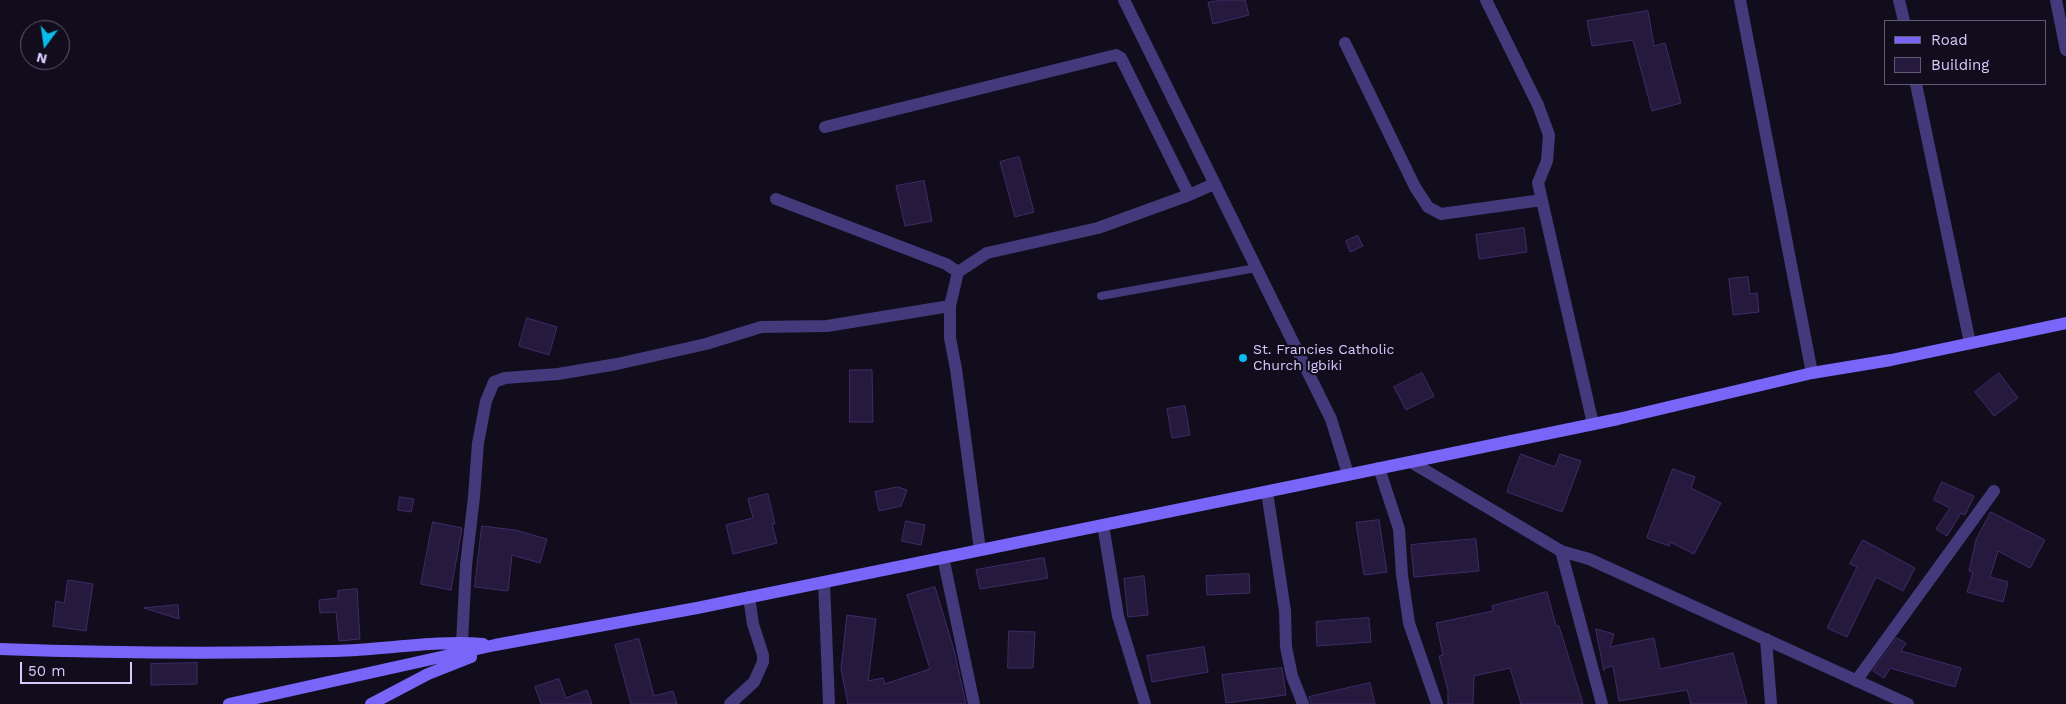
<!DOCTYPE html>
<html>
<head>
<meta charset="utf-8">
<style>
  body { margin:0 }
  #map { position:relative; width:2066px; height:704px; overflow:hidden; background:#110d1d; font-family:"Work Sans",sans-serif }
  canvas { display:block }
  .legend { position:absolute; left:1884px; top:20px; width:162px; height:65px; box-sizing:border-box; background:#110d1d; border:1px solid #605977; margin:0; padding:6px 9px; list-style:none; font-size:15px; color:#d6cbfd }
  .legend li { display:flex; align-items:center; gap:10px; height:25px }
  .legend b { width:25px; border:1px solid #605977 }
  .north { position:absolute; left:20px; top:20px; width:50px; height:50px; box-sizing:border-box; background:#110d1d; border:1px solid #605977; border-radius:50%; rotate:194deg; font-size:14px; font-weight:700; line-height:20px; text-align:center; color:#d6cbfd }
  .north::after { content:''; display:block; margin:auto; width:18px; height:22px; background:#09bceb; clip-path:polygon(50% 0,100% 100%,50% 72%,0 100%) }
  .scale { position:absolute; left:20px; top:662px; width:112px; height:22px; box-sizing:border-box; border:2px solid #d6cbfd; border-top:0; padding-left:6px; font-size:15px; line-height:18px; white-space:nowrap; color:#d6cbfd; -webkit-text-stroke:4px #110d1d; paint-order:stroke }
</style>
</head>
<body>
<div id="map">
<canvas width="2066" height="704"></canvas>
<ul class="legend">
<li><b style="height:6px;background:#7966f9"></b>Road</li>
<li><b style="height:14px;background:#25193d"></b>Building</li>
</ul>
<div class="north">N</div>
<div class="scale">50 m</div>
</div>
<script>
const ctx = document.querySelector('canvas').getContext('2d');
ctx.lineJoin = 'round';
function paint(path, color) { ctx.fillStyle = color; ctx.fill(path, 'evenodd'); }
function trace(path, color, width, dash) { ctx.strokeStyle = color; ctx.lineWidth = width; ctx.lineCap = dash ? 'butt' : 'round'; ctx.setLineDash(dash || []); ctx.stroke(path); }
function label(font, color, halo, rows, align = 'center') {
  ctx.font = font + ' "Work Sans",sans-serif'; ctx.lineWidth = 4.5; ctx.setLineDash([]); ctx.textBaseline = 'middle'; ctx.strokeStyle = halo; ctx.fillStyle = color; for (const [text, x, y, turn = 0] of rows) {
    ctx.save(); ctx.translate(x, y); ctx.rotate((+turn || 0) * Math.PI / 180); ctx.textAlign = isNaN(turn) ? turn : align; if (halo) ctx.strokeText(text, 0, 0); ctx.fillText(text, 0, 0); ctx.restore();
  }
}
const building = new Path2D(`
  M 1220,0 L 1245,0 L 1249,15 L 1213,24 L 1208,3 Z
  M 1648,11 L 1654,46 L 1665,43 L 1681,103 L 1652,111 L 1633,40 L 1592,46 L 1587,21 Z
  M 1019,157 L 1034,212 L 1015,217 L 1000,162 Z
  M 924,181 L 932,221 L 905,226 L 896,186 Z
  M 1524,228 L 1527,252 L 1479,259 L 1476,235 Z
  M 1358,236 L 1363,246 L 1350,252 L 1346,241 Z
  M 1748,277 L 1750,294 L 1757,293 L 1759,312 L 1733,315 L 1729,279 Z
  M 527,318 L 557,327 L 549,355 L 519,346 Z
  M 850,370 L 872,370 L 873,422 L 850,422 Z
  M 1422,373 L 1434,396 L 1406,410 L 1394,387 Z
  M 1999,373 L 2018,398 L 1994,416 L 1975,392 Z
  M 1185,406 L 1190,435 L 1172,438 L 1167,409 Z
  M 1521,454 L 1555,467 L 1560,454 L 1581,461 L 1562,512 L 1507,492 Z
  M 1673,469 L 1695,477 L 1691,488 L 1721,503 L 1694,554 L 1670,542 L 1669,546 L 1647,538 Z
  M 1942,482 L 1974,496 L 1965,515 L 1961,513 L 1947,536 L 1936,529 L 1950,508 L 1934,500 Z
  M 898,487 L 907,490 L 901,506 L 879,511 L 875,492 Z
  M 768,494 L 775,524 L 772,524 L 777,543 L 733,554 L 726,525 L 753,518 L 748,499 Z
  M 400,497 L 414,499 L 411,512 L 398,510 Z
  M 1991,512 L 2045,540 L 2030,568 L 1998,551 L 1990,577 L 2008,582 L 2003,602 L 1967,592 L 1973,572 L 1969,571 L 1976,540 Z
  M 1379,520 L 1387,572 L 1364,575 L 1356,523 Z
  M 906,521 L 925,525 L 921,545 L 902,541 Z
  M 433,522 L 462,528 L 451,590 L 421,584 Z
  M 482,526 L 515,530 L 547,539 L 540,563 L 512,555 L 508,591 L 475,587 Z
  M 1476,539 L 1479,571 L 1414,577 L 1411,545 Z
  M 1863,540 L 1915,568 L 1903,591 L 1876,577 L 1847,637 L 1827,628 L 1857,567 L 1850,564 Z
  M 1044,558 L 1048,578 L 980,589 L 976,570 Z
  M 1249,574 L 1250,593 L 1207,595 L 1206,576 Z
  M 1144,576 L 1148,615 L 1128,617 L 1124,579 Z
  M 68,580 L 93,584 L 86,631 L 53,626 L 56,601 L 64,603 Z
  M 935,587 L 954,650 L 966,704 L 848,704 L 841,669 L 847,615 L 876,619 L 868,681 L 883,678 L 885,684 L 930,669 L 907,595 Z
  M 357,589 L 360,639 L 339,641 L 336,612 L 320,613 L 319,600 L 338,598 L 338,591 Z
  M 1547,592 L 1556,626 L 1559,626 L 1583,704 L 1521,704 L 1510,668 L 1474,676 L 1473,704 L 1448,704 L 1448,691 L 1439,656 L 1443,655 L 1436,623 L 1493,611 L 1492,606 Z
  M 178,605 L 179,619 L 144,608 Z
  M 1369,618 L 1371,642 L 1317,646 L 1316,622 Z
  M 1596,629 L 1614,634 L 1610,647 L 1654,638 L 1660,669 L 1733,653 L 1747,704 L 1691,704 L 1687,690 L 1619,701 L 1613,666 L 1605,668 L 1604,670 Z
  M 1009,631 L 1035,632 L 1033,668 L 1008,668 Z
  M 1897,638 L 1906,643 L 1901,651 L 1961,668 L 1955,687 L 1890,668 L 1884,678 L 1873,671 Z
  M 639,639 L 654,696 L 673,691 L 677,704 L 631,704 L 615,645 Z
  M 1204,647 L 1208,672 L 1152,682 L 1147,656 Z
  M 197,663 L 197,684 L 151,685 L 151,664 Z
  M 1282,668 L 1286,695 L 1226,703 L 1222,675 Z
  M 559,679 L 566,698 L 587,690 L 592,704 L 541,704 L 535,687 Z
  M 1370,683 L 1375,704 L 1311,704 L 1309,697 Z`);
paint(building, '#25193d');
trace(building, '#3f2c69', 1);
trace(new Path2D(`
  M 1101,296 L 1256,268`), '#43397b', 8);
trace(new Path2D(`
  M 1124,0 L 1331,419 L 1348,474
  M 1486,0 L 1538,105 L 1549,135 L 1547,161 L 1538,183 L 1593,424
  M 1740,0 L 1812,373
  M 1899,0 L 1904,21
  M 2056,0 L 2066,50
  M 1345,43 L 1415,187 L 1428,207 L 1441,214 L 1542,200
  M 1916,84 L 1970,343
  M 825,127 L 1116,55 L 1121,58 L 1189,195
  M 776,199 L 946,264 L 958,272
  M 1411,462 L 1561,551 L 1589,559 L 1908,704
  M 1379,468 L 1399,529 L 1402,575 L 1409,623 L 1437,704
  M 1267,492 L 1285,611 L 1286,647 L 1292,676 L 1303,704
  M 1103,525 L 1118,616 L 1145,704
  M 980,550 L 956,369 L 950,338 L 950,306 L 958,272 L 987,253 L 1098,228 L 1189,195 L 1214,184
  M 1561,551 L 1602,704
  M 943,557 L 974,704
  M 824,582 L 829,704
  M 1766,639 L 1771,704
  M 462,643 L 466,565 L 474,497 L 478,443 L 486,401 L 494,382 L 505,378 L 558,374 L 617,364 L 706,344 L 761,327 L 827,326 L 950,306
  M 1856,681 L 1994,491
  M 730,704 L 754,682 L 763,662 L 763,655 L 753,624 L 749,597`), '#43397b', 12);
trace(new Path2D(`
  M 0,649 C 112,653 223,654 335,651 C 385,650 434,640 483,644
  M 229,704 L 495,645 L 697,608 L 1289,487 L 1618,419 L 1812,373 L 1891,360 L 2066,323
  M 371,704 L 428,674 L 471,657`), '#7966f9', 12);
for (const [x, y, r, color] of [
  [1243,358,5,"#09bceb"]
]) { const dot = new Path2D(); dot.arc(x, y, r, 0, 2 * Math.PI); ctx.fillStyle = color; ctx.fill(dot); trace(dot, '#110d1d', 2); }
label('14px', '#d6cbfd', '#110d1d', [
  ["St. Francies Catholic",1253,350],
  ["Church Igbiki",1253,366]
], 'left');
</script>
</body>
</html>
